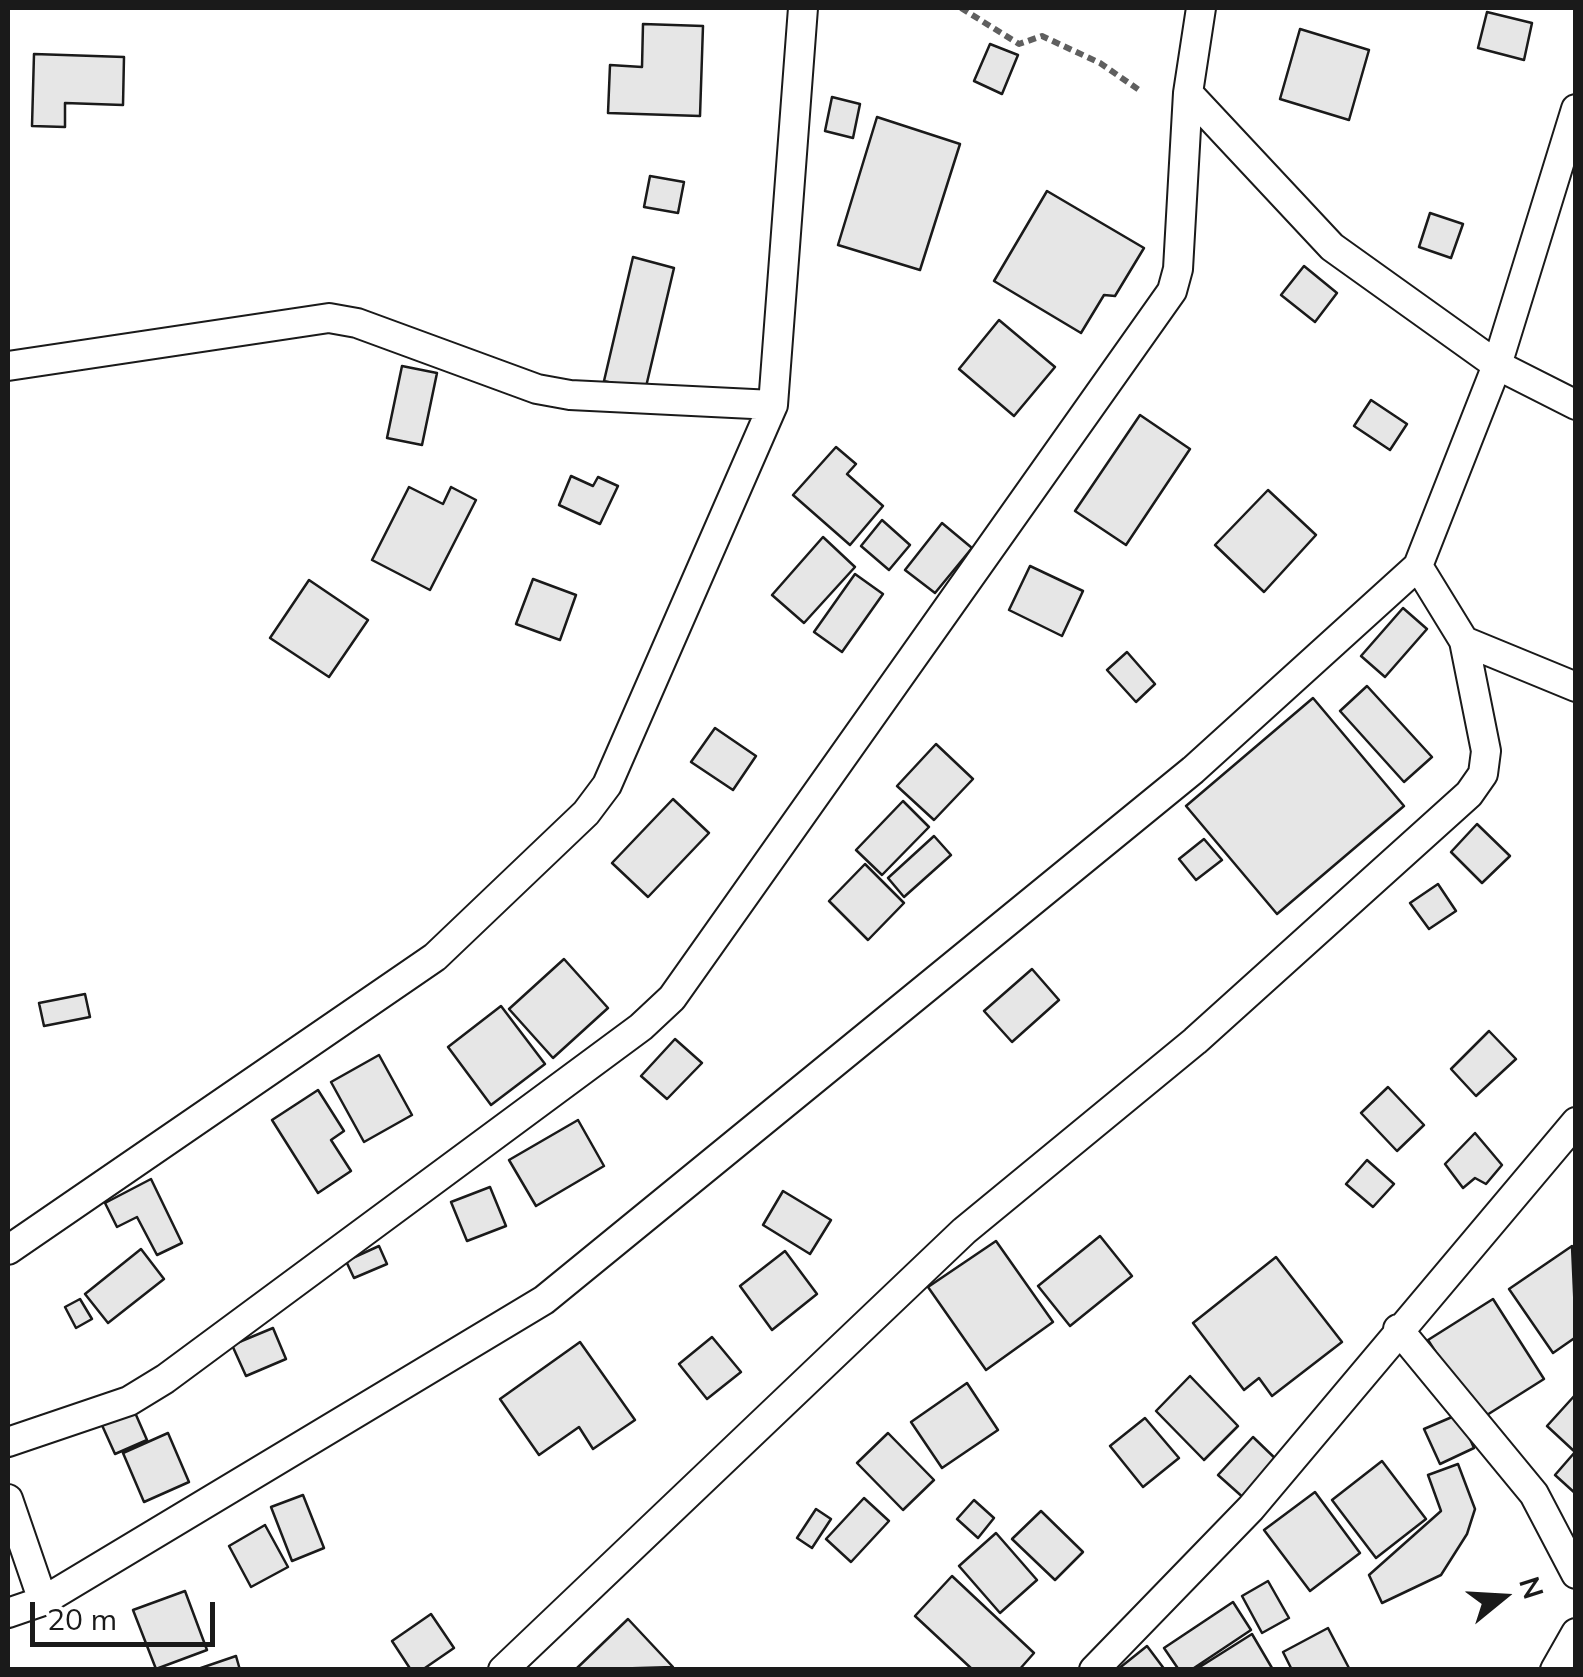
<!DOCTYPE html>
<html>
<head>
<meta charset="utf-8">
<style>
  body { margin:0 }
  #map { position:relative; width:1583px; height:1677px; overflow:hidden; background:#fff; font-family:Mulish,sans-serif }
  canvas { display:block }
  .frame { position:absolute; inset:0; border:10px solid #1a1a1a; pointer-events:none }
  .north { position:absolute; left:1453px; top:1547px; width:100px; height:100px; -webkit-text-stroke:8px #fff; paint-order:stroke; rotate:72deg; font-size:28px; font-weight:700; line-height:40px; text-align:center; color:#1a1a1a }
  .north::after { content:''; display:block; margin:auto; width:35px; height:45px; background:#1a1a1a; clip-path:polygon(50% 0,100% 100%,50% 72%,0 100%) }
  .scale { position:absolute; left:30px; top:1602px; width:185px; height:45px; box-sizing:border-box; border:5px solid #1a1a1a; border-top:0; padding-left:12px; font-size:30px; line-height:35px; white-space:nowrap; color:#1a1a1a; -webkit-text-stroke:8px #fff; paint-order:stroke }
</style>
</head>
<body>
<div id="map">
<canvas width="1583" height="1677"></canvas>
<div class="frame"></div>
<div class="north">N</div>
<div class="scale">20 m</div>
</div>
<script>
const ctx = document.querySelector('canvas').getContext('2d');
ctx.lineJoin = 'round';
function paint(path, color) { ctx.fillStyle = color; ctx.fill(path, 'evenodd'); }
function trace(path, color, width, dash) { ctx.strokeStyle = color; ctx.lineWidth = width; ctx.lineCap = dash ? 'butt' : 'round'; ctx.setLineDash(dash || []); ctx.stroke(path); }
const building = new Path2D(`
  M 1487,12 L 1532,23 L 1524,60 L 1478,48 Z
  M 643,24 L 703,26 L 700,116 L 608,113 L 610,65 L 642,67 Z
  M 1300,29 L 1369,50 L 1349,120 L 1280,99 Z
  M 990,44 L 1018,55 L 1002,94 L 974,81 Z
  M 34,54 L 124,57 L 123,105 L 65,103 L 65,127 L 32,126 Z
  M 832,97 L 860,104 L 853,138 L 825,131 Z
  M 877,117 L 960,144 L 920,270 L 838,245 Z
  M 650,176 L 684,182 L 678,213 L 644,207 Z
  M 1047,191 L 1144,248 L 1115,296 L 1104,295 L 1081,333 L 994,281 Z
  M 1430,213 L 1463,224 L 1451,258 L 1419,247 Z
  M 633,257 L 674,268 L 645,391 L 604,381 Z
  M 1304,266 L 1337,293 L 1315,322 L 1281,295 Z
  M 999,320 L 1055,367 L 1014,416 L 959,369 Z
  M 402,366 L 437,373 L 422,445 L 387,438 Z
  M 1371,400 L 1407,424 L 1390,450 L 1354,426 Z
  M 1140,415 L 1190,449 L 1126,545 L 1075,511 Z
  M 836,447 L 856,464 L 847,474 L 883,506 L 850,545 L 793,495 Z
  M 571,476 L 593,486 L 598,477 L 618,486 L 600,524 L 559,505 Z
  M 409,487 L 443,504 L 451,487 L 476,500 L 430,590 L 372,560 Z
  M 1268,490 L 1316,535 L 1264,592 L 1215,545 Z
  M 882,520 L 910,545 L 889,570 L 861,546 Z
  M 942,523 L 972,548 L 935,593 L 905,570 Z
  M 823,537 L 855,567 L 804,623 L 772,595 Z
  M 1030,566 L 1083,591 L 1062,636 L 1009,610 Z
  M 855,574 L 883,594 L 842,652 L 814,632 Z
  M 533,579 L 576,595 L 560,640 L 516,624 Z
  M 309,580 L 368,620 L 329,677 L 270,638 Z
  M 1403,608 L 1427,629 L 1385,677 L 1361,656 Z
  M 1127,652 L 1155,684 L 1136,702 L 1107,670 Z
  M 1367,686 L 1432,757 L 1404,782 L 1340,711 Z
  M 1313,698 L 1404,806 L 1277,914 L 1186,806 Z
  M 715,728 L 756,756 L 733,790 L 691,762 Z
  M 936,744 L 973,779 L 934,820 L 897,786 Z
  M 673,799 L 709,833 L 648,897 L 612,863 Z
  M 903,801 L 929,827 L 882,875 L 856,850 Z
  M 1477,824 L 1510,856 L 1482,883 L 1451,852 Z
  M 934,836 L 951,855 L 904,897 L 888,878 Z
  M 1204,839 L 1222,860 L 1196,880 L 1179,859 Z
  M 865,864 L 904,903 L 868,940 L 829,901 Z
  M 1438,884 L 1456,911 L 1429,929 L 1410,903 Z
  M 564,959 L 608,1008 L 553,1058 L 509,1009 Z
  M 1032,969 L 1059,1000 L 1012,1042 L 984,1011 Z
  M 85,994 L 90,1017 L 44,1026 L 39,1003 Z
  M 501,1006 L 545,1064 L 491,1105 L 448,1047 Z
  M 1489,1031 L 1516,1059 L 1476,1096 L 1451,1069 Z
  M 675,1039 L 702,1063 L 667,1099 L 641,1076 Z
  M 379,1055 L 412,1115 L 364,1142 L 331,1082 Z
  M 1388,1087 L 1424,1125 L 1397,1151 L 1361,1113 Z
  M 318,1090 L 344,1131 L 331,1140 L 351,1171 L 318,1193 L 272,1120 Z
  M 578,1120 L 604,1166 L 536,1206 L 509,1160 Z
  M 1475,1133 L 1502,1165 L 1486,1184 L 1475,1178 L 1463,1188 L 1445,1164 Z
  M 1367,1160 L 1394,1184 L 1373,1207 L 1346,1184 Z
  M 151,1179 L 182,1243 L 157,1255 L 137,1217 L 117,1227 L 105,1203 Z
  M 490,1187 L 506,1226 L 467,1241 L 451,1202 Z
  M 783,1191 L 831,1220 L 810,1254 L 763,1225 Z
  M 1100,1236 L 1132,1276 L 1070,1326 L 1038,1286 Z
  M 996,1241 L 1053,1322 L 986,1370 L 928,1287 Z
  M 379,1246 L 387,1264 L 354,1278 L 346,1261 Z
  M 1572,1246 L 1576,1337 L 1553,1353 L 1509,1289 Z
  M 141,1249 L 164,1279 L 108,1323 L 85,1294 Z
  M 785,1251 L 817,1294 L 772,1330 L 740,1286 Z
  M 1276,1257 L 1342,1342 L 1272,1396 L 1259,1378 L 1244,1390 L 1193,1323 Z
  M 80,1299 L 92,1319 L 76,1328 L 65,1307 Z
  M 1493,1299 L 1544,1379 L 1479,1420 L 1428,1340 Z
  M 273,1328 L 286,1359 L 246,1376 L 232,1345 Z
  M 712,1337 L 741,1372 L 707,1399 L 679,1364 Z
  M 580,1342 L 635,1420 L 593,1449 L 579,1427 L 539,1455 L 500,1399 Z
  M 1190,1376 L 1238,1426 L 1204,1460 L 1156,1411 Z
  M 967,1383 L 998,1430 L 942,1468 L 911,1422 Z
  M 1576,1394 L 1576,1494 L 1555,1475 L 1575,1452 L 1547,1426 Z
  M 133,1408 L 147,1440 L 115,1454 L 101,1423 Z
  M 1459,1414 L 1474,1448 L 1440,1464 L 1424,1429 Z
  M 1145,1418 L 1179,1458 L 1143,1487 L 1110,1446 Z
  M 168,1433 L 189,1482 L 144,1502 L 123,1453 Z
  M 888,1433 L 934,1480 L 903,1510 L 857,1463 Z
  M 1253,1437 L 1280,1463 L 1246,1500 L 1218,1475 Z
  M 1382,1461 L 1426,1519 L 1376,1558 L 1332,1500 Z
  M 1458,1464 L 1475,1509 L 1467,1534 L 1441,1575 L 1382,1603 L 1369,1575 L 1441,1511 L 1428,1475 Z
  M 1315,1492 L 1360,1553 L 1310,1591 L 1264,1530 Z
  M 303,1495 L 324,1548 L 292,1561 L 271,1507 Z
  M 864,1498 L 889,1521 L 851,1562 L 826,1539 Z
  M 974,1500 L 994,1518 L 978,1538 L 957,1519 Z
  M 816,1509 L 831,1519 L 812,1548 L 797,1538 Z
  M 1041,1511 L 1083,1552 L 1055,1580 L 1012,1539 Z
  M 265,1525 L 288,1567 L 251,1587 L 229,1546 Z
  M 996,1533 L 1037,1580 L 1000,1613 L 959,1566 Z
  M 952,1576 L 1034,1653 L 1019,1670 L 973,1670 L 915,1616 Z
  M 1268,1581 L 1289,1618 L 1262,1633 L 1242,1596 Z
  M 185,1591 L 207,1650 L 156,1669 L 133,1610 Z
  M 1233,1602 L 1251,1630 L 1191,1670 L 1179,1670 L 1164,1648 Z
  M 431,1614 L 454,1648 L 422,1670 L 411,1670 L 392,1641 Z
  M 628,1619 L 673,1667 L 575,1670 Z
  M 1328,1628 L 1350,1670 L 1292,1670 L 1283,1652 Z
  M 1252,1634 L 1272,1668 L 1195,1670 Z
  M 1147,1646 L 1165,1670 L 1117,1670 Z
  M 236,1656 L 240,1670 L 195,1670 Z`);
paint(building, '#e6e6e6');
trace(building, '#1a1a1a', 2.5);
const service = new Path2D(`
  M 1188,93 L 1332,247 L 1497,365 L 1576,405
  M 8,366 L 329,318 L 357,323 L 537,389 L 570,395 L 773,405
  M 1464,641 L 1576,687
  M 8,1250 L 435,957 L 586,813 L 607,785 L 773,405 L 803,8
  M 1398,1329 L 1534,1494 L 1576,1574
  M 8,1442 L 129,1401 L 165,1379 L 641,1027 L 672,998 L 1172,291 L 1178,269 L 1188,93 L 1201,8
  M 8,1499 L 43,1601
  M 8,1613 L 43,1601 L 544,1300 L 1193,770 L 1418,566 L 1497,365 L 1576,109
  M 503,1670 L 964,1231 L 1195,1041 L 1469,794 L 1483,774 L 1486,751 L 1464,641 L 1418,566
  M 1094,1670 L 1251,1508 L 1576,1122
  M 1555,1670 L 1576,1633`);
trace(service, '#1a1a1a', 32);
trace(new Path2D(`
  M 961,8 L 1019,44 L 1042,36 L 1100,63 L 1142,92`), '#5f5f5f', 6, [8, 5]);
trace(service, '#fff', 28);
</script>
</body>
</html>
